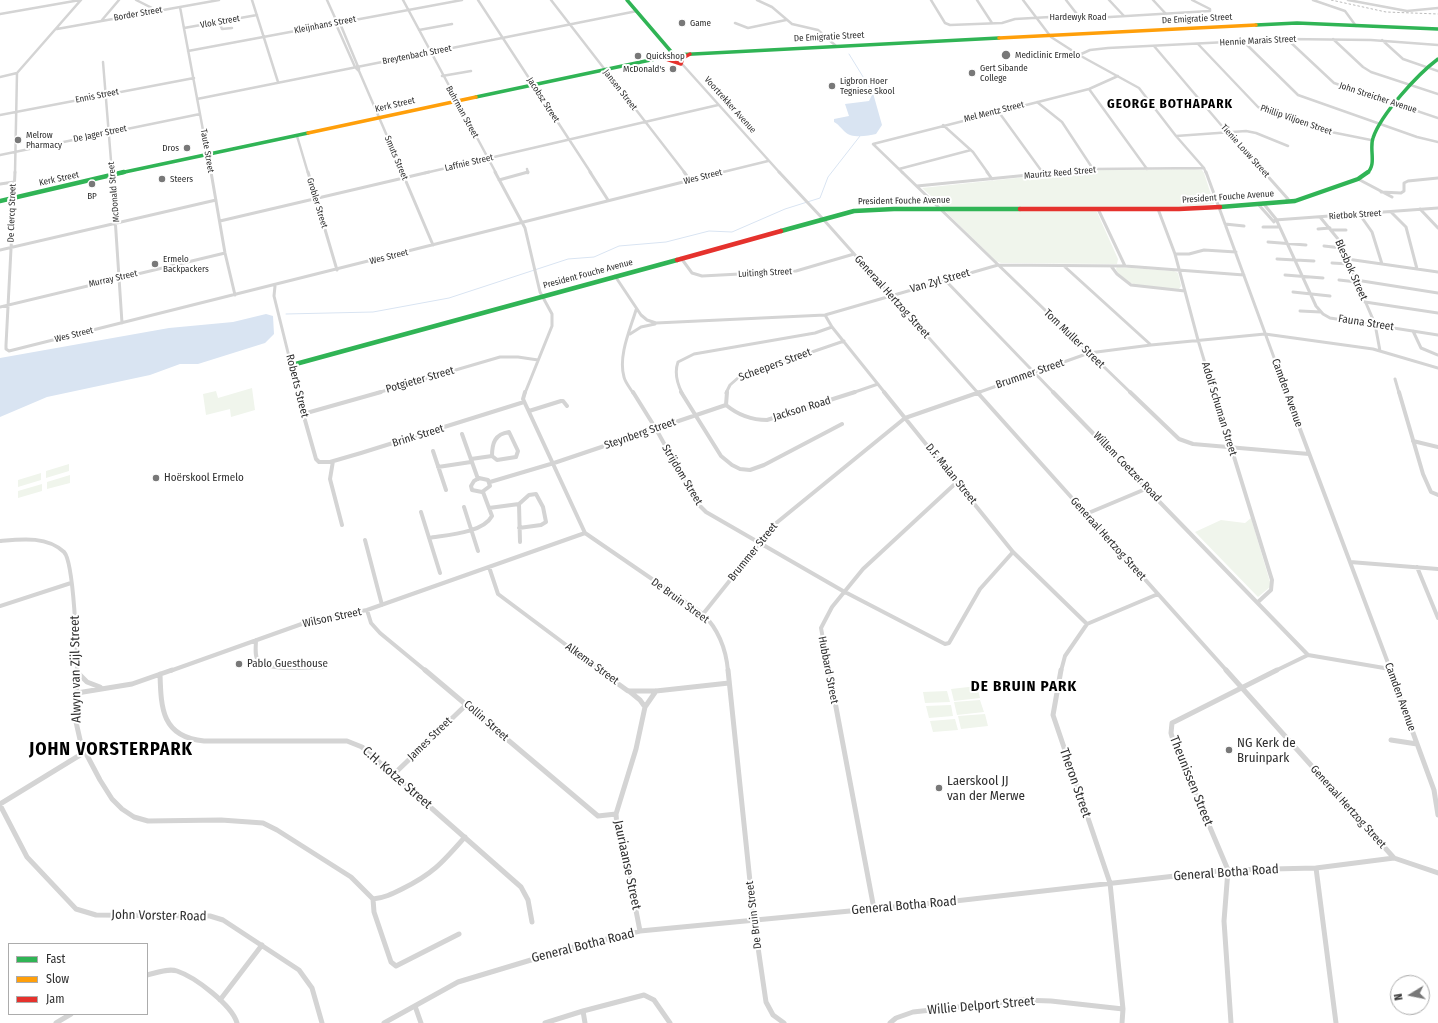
<!DOCTYPE html>
<html>
<head>
<meta charset="utf-8">
<style>
  body { margin:0 }
  #map { position:relative; width:1438px; height:1023px; overflow:hidden; background:#fff; font-family:"Fira Sans Condensed",sans-serif }
  canvas { display:block }
  .legend { position:absolute; left:8px; top:943px; width:140px; height:72px; box-sizing:border-box; background:#fff; border:1px solid #acacac; margin:0; padding:5px 7px; list-style:none; font-size:12px; color:#2f2f2f }
  .legend li { display:flex; align-items:center; gap:8px; height:20px }
  .legend b { width:20px; border:1px solid #acacac }
  .north { position:absolute; left:1390px; top:975px; width:40px; height:40px; box-sizing:border-box; background:#fff; border:1px solid #acacac; border-radius:50%; rotate:260deg; font-size:11px; font-weight:700; line-height:16px; text-align:center; color:#2f2f2f }
  .north::after { content:''; display:block; margin:auto; width:14px; height:18px; background:#787878; clip-path:polygon(50% 0,100% 100%,50% 72%,0 100%) }
</style>
</head>
<body>
<div id="map">
<canvas width="1438" height="1023"></canvas>
<ul class="legend">
<li><b style="height:5px;background:#30b455"></b>Fast</li>
<li><b style="height:5px;background:#ff9f0a"></b>Slow</li>
<li><b style="height:5px;background:#e5322d"></b>Jam</li>
</ul>
<div class="north">N</div>
</div>
<script>
const ctx = document.querySelector('canvas').getContext('2d');
ctx.lineJoin = 'round';
function paint(path, color) { ctx.fillStyle = color; ctx.fill(path, 'evenodd'); }
function trace(path, color, width, dash) { ctx.strokeStyle = color; ctx.lineWidth = width; ctx.lineCap = dash ? 'butt' : 'round'; ctx.setLineDash(dash || []); ctx.stroke(path); }
function label(font, color, halo, rows, align = 'center') {
  ctx.font = font + ' "Fira Sans Condensed",sans-serif'; ctx.lineWidth = 4; ctx.setLineDash([]); ctx.textBaseline = 'middle'; ctx.strokeStyle = halo; ctx.fillStyle = color; for (const [text, x, y, turn = 0] of rows) {
    ctx.save(); ctx.translate(x, y); ctx.rotate((+turn || 0) * Math.PI / 180); ctx.textAlign = isNaN(turn) ? turn : align; if (halo) ctx.strokeText(text, 0, 0); ctx.fillText(text, 0, 0); ctx.restore();
  }
}
paint(new Path2D(`
  M 1195,169 L 1202,170 L 1204,173 L 1214,204 L 1181,207 L 943,207 L 922,188 L 1092,170 Z
  M 1096,210 L 1118,259 L 1117,264 L 1001,263 L 996,261 L 945,211 Z
  M 1117,267 L 1174,271 L 1178,273 L 1181,286 L 1179,289 C 1159,287 1125,291 1116,269 Z
  M 252,388 L 255,410 L 231,417 L 230,409 L 206,415 L 203,394 L 216,391 L 218,398 Z
  M 69,464 L 69,471 L 46,478 L 46,471 Z
  M 41,473 L 41,480 L 18,487 L 18,480 Z
  M 70,475 L 70,483 L 47,489 L 47,482 Z
  M 42,484 L 42,491 L 18,498 L 18,491 Z
  M 1251,518 L 1270,582 L 1270,587 L 1258,597 L 1195,532 L 1221,520 L 1245,523 Z
  M 977,686 L 980,698 L 954,701 L 951,689 Z
  M 947,691 L 950,702 L 925,703 L 923,692 Z
  M 980,700 L 984,712 L 957,715 L 954,702 Z
  M 951,705 L 953,716 L 929,718 L 926,706 Z
  M 985,714 L 988,726 L 961,729 L 958,716 Z
  M 955,719 L 958,730 L 933,732 L 930,721 Z`), '#f0f5ec');
paint(new Path2D(`
  M 873,93 L 882,125 L 876,134 C 867,136 851,139 844,131 C 840,127 839,125 834,122 L 834,119 L 849,116 L 845,104 L 869,101 Z
  M 266,314 L 273,316 L 274,334 L 265,343 L 198,364 L 180,364 L 150,375 L 47,397 L 0,417 L 0,358 L 169,328 L 233,322 Z`), '#d9e4f2');
trace(new Path2D(`
  M 849,54 L 873,93
  M 286,314 L 373,312 L 449,298 L 568,259 L 594,257 L 619,246 L 666,242 L 709,231 L 732,232 L 785,209 L 820,198 L 828,177 L 860,136`), '#d9e4f2', 1);
trace(new Path2D(`
  M 136,0 L 158,11
  M 252,0 L 278,82
  M 327,0 L 336,20 L 339,21 L 359,69
  M 403,0 L 496,173
  M 478,0 L 591,173
  M 551,0 L 685,173
  M 757,0 L 772,7 L 792,24 L 818,30 L 836,46
  M 931,0 L 945,23 L 950,25 L 1002,23 L 1015,19 L 1050,17 L 1093,18 L 1210,11
  M 977,0 L 992,23
  M 1023,0 L 1051,37 L 1079,55 L 1139,88 L 1176,136 L 1204,168 L 1206,173
  M 1066,0 L 1080,18
  M 1109,0 L 1124,16
  M 1153,0 L 1166,14
  M 1192,0 L 1210,9 L 1210,11
  M 1313,0 L 1345,11 L 1356,26
  M 1348,0 L 1407,11 L 1438,8
  M 180,7 L 211,173
  M 0,14 L 80,0
  M 102,20 L 119,0
  M 336,20 L 335,22 L 355,67 L 359,71 L 403,173
  M 219,22 L 222,29 L 232,28
  M 735,23 L 748,28 L 786,20
  M 184,28 L 257,15
  M 57,29 L 219,0
  M 419,30 L 452,24
  M 1287,39 L 1334,83 L 1438,118
  M 1333,39 L 1363,67 L 1371,72 L 1438,94
  M 1382,40 L 1403,59 L 1438,71
  M 1244,42 L 1298,95 L 1417,137 L 1438,142
  M 1198,44 L 1258,107 L 1326,131 L 1371,140
  M 1154,46 L 1227,132 L 1265,173
  M 188,51 L 462,0
  M 674,55 L 780,173
  M 1079,55 L 1090,50 L 1108,48 L 1287,39 L 1371,40 L 1438,45
  M 103,62 L 112,173
  M 17,73 L 81,0
  M 442,76 L 471,71
  M 0,77 L 17,73
  M 1089,89 L 1147,169
  M 197,99 L 637,11
  M 1037,102 L 1062,122 L 1093,169
  M 998,111 L 1043,173
  M 0,115 L 194,78
  M 943,125 L 973,152 L 988,173
  M 297,136 L 308,173
  M 1176,136 L 1246,131 L 1256,133 L 1288,146
  M 0,155 L 200,114
  M 899,169 L 971,150
  M 15,173 L 17,73
  M 425,173 L 718,105
  M 527,173 L 528,173 L 527,169
  M 719,173 L 768,161
  M 903,173 L 873,144 L 1089,89 L 1118,76
  M 1048,173 L 1093,169 L 1204,168`), '#d4d4d4', 2.5);
trace(new Path2D(`
  M 15,172 L 6,345 L 6,349 L 9,351 L 723,172
  M 112,172 L 122,323
  M 211,172 L 225,253 L 235,295
  M 308,172 L 337,270
  M 402,172 L 433,245
  M 495,172 L 525,228 L 540,292 L 552,314 L 552,326 L 525,393
  M 590,172 L 608,200
  M 684,172 L 690,180
  M 779,172 L 823,219 L 978,393
  M 902,172 L 1131,393
  M 987,172 L 992,179
  M 1042,172 L 1043,174
  M 1206,172 L 1287,393
  M 1264,172 L 1288,199 L 1286,201
  M 1358,179 L 1392,197
  M 499,180 L 528,172
  M 0,184 L 14,182
  M 917,186 L 1059,172
  M 1381,192 L 1401,193 L 1404,191 L 1404,183 L 1408,181 L 1438,178
  M 1263,203 L 1276,219 L 1316,306 L 1323,314 L 1330,318 L 1438,335
  M 1258,204 L 1274,222
  M 1098,209 L 1125,266
  M 1158,209 L 1175,254 L 1198,340 L 1214,393
  M 1420,209 L 1438,228
  M 1391,212 L 1406,227 L 1417,269
  M 1360,215 L 1372,232 L 1382,264
  M 1320,217 L 1338,239 L 1347,259 L 1375,324 L 1380,351
  M 1275,220 L 1438,208
  M 220,221 L 429,172
  M 1225,224 L 1244,226
  M 1263,227 L 1278,227
  M 1318,229 L 1330,228
  M 1331,230 L 1346,230
  M 1268,242 L 1306,245
  M 1324,246 L 1342,248
  M 0,250 L 216,200
  M 1175,254 L 1189,254 L 1204,250 L 1236,252
  M 681,258 L 692,273 L 702,276 L 796,271 L 854,254
  M 1277,259 L 1314,261
  M 1347,259 L 1438,272
  M 1332,263 L 1349,264
  M 1064,266 L 1151,345
  M 1111,266 L 1117,274 L 1131,285 L 1185,291
  M 1285,275 L 1323,278
  M 615,276 L 641,315 L 647,320 L 656,323 L 825,315 L 998,265 L 1125,266 L 1244,275
  M 945,280 L 1054,393
  M 1339,280 L 1357,282
  M 1356,280 L 1438,293
  M 275,286 L 274,296 L 298,393
  M 1293,292 L 1330,296
  M 1365,302 L 1438,313
  M 0,307 L 225,253
  M 1300,311 L 1321,312
  M 825,315 L 832,327 L 885,393
  M 1413,331 L 1421,348 L 1438,355
  M 630,334 L 641,327 L 655,324
  M 1395,379 L 1399,393
  M 377,393 L 500,357 L 518,357 L 538,360
  M 633,393 C 630,388 625,382 624,377 C 618,356 630,330 636,310
  M 682,393 C 677,383 674,373 678,362 L 694,354 L 815,333 L 832,327
  M 726,393 L 730,385 L 739,377 L 844,341
  M 852,393 L 878,384
  M 977,393 L 1089,353 L 1151,345 L 1265,334 L 1373,349 L 1438,368`), '#d4d4d4', 3);
trace(new Path2D(`
  M 297,392 L 316,459 L 319,462 L 330,462 L 361,453 L 524,402
  M 525,392 L 523,399 L 585,533 L 703,614 C 719,630 726,648 728,671
  M 633,392 L 656,429 L 697,503 L 706,512 L 843,591 L 945,644 L 949,643 L 980,589 L 1013,552
  M 681,392 L 721,456 L 732,465 L 740,469 L 750,470 L 764,465 L 842,424
  M 884,392 L 1013,552 L 1087,624
  M 977,392 L 1227,671
  M 1053,392 L 1308,655
  M 1130,392 L 1179,439 L 1193,444 L 1309,454
  M 1214,392 L 1272,580 L 1271,590 L 1258,602
  M 1286,392 L 1391,671
  M 1399,392 L 1423,474 L 1431,492 L 1438,495
  M 726,405 C 738,415 751,420 767,420 L 855,392
  M 726,405 L 727,392
  M 529,411 L 561,401 L 563,401 L 567,406
  M 303,414 L 381,392
  M 509,432 L 518,451 L 516,457 L 497,460 L 492,456 C 492,443 495,434 509,432 Z
  M 462,434 L 478,479
  M 1413,441 L 1438,447
  M 433,451 L 446,490
  M 471,459 L 492,456
  M 333,461 L 330,479 L 342,525
  M 438,467 L 471,462
  M 479,478 L 488,480 L 490,486 L 482,492 L 472,490 L 471,486 L 474,481 Z
  M 490,482 L 554,463 L 726,405
  M 519,504 L 520,542
  M 464,507 L 478,551
  M 489,508 L 519,504 L 529,495 L 536,494 L 543,507 L 546,522 L 541,525 L 519,528
  M 421,512 L 440,573
  M 1086,514 L 1148,488
  M 429,538 C 447,535 483,533 492,516 L 483,492
  M 365,540 L 382,605
  M 0,541 C 22,539 47,536 64,552 C 74,562 77,653 77,671
  M 1350,562 L 1438,569
  M 489,567 L 498,594 L 601,671
  M 1417,567 L 1438,618
  M 0,606 L 71,583
  M 367,610 L 371,623 L 380,633 L 426,671
  M 703,614 L 775,524 L 905,418 L 980,392
  M 256,640 C 256,646 254,657 259,662 C 267,671 311,667 324,667
  M 170,671 L 310,621 L 367,610 L 585,533
  M 829,671 L 821,628 L 832,607 L 863,569 L 957,482
  M 1061,671 L 1065,656 L 1087,624 L 1158,594
  M 1275,671 L 1308,655 L 1390,669`), '#d4d4d4', 4);
trace(new Path2D(`
  M 77,670 L 76,722 L 81,744 L 100,780 L 112,799 L 122,809 L 134,817 L 148,821 L 221,820 L 263,823 L 277,830 L 351,877 L 373,899 C 384,898 392,894 402,889 C 433,874 443,862 465,837
  M 425,670 L 598,816 L 616,814
  M 599,670 L 628,691 L 656,691 L 729,683
  M 728,670 L 754,920 L 766,1002 L 773,1015 L 784,1023
  M 829,670 L 874,909
  M 1061,670 L 1053,715 L 1110,883 L 1123,1009 L 1122,1023
  M 1226,670 L 1394,858
  M 1390,670 L 1434,790 L 1438,815
  M 77,672 L 87,682 L 100,687
  M 160,674 C 161,709 162,737 204,741 L 347,741 L 362,747 L 521,887 L 528,900 L 532,922
  M 629,691 L 640,700 L 645,707
  M 77,693 L 132,684 L 172,670
  M 1391,740 L 1417,744
  M 394,774 L 467,704
  M 0,804 L 85,752
  M 0,805 L 27,857 L 76,909 L 96,915 L 210,916 L 223,920 L 299,970 L 312,988 L 322,1023
  M 1316,868 L 1336,1023
  M 373,899 L 374,912 L 391,962 L 396,966 L 459,934
  M 640,931 L 630,880 L 617,827 L 616,814 L 636,749 L 645,707 L 656,691
  M 147,975 C 156,973 168,968 177,971 C 195,977 232,1005 237,1023
  M 220,1000 L 262,945
  M 415,1006 L 421,1023
  M 583,1011 L 585,1023
  M 56,1023 L 71,1014
  M 384,1023 L 458,982 L 574,947 L 640,931 L 955,901 L 1228,870 L 1316,868 L 1394,858 L 1438,873
  M 545,1023 L 583,1011 L 644,995 L 654,1000 L 670,1023
  M 890,1023 L 896,1018 L 913,1012 L 1022,1000 L 1051,1001 L 1123,1009
  M 1231,1023 L 1224,921 L 1228,870 L 1173,740 L 1171,733 L 1172,723 L 1277,670`), '#d4d4d4', 5);
trace(new Path2D(`
  M 627,0 L 674,55
  M 1256,25 L 1297,23 L 1438,29
  M 476,97 L 674,55 L 999,38
  M 120,173 L 308,133
  M 1367,173 C 1377,165 1369,149 1373,138 C 1381,114 1418,74 1438,59`), '#30b455', 3.5);
trace(new Path2D(`
  M 0,201 L 124,172
  M 1220,207 L 1295,201 L 1358,179 L 1368,172
  M 781,231 L 854,211 L 894,209 L 1020,209
  M 292,365 L 677,260`), '#30b455', 4.5);
trace(new Path2D(`
  M 999,38 L 1256,25
  M 308,133 L 476,97`), '#ff9f0a', 3.5);
trace(new Path2D(`
  M 666,59 L 681,64 L 683,58 L 690,54`), '#e5322d', 3.5);
trace(new Path2D(`
  M 1020,209 L 1179,209 L 1220,207
  M 677,260 L 781,231`), '#e5322d', 4.5);
trace(new Path2D(`
  M 1331,0 L 1386,12 L 1438,14`), '#bbb', 1, [2.5, 2]);
for (const [x, y, r, color] of [
  [682,23,4,"#787878"],
  [1006,55,5,"#787878"],
  [638,56,4,"#787878"],
  [673,69,4,"#787878"],
  [972,73,4,"#787878"],
  [832,86,4,"#787878"],
  [18,140,4,"#787878"],
  [187,148,4,"#787878"],
  [162,179,4,"#787878"],
  [92,184,4,"#787878"],
  [155,264,4,"#787878"],
  [156,478,4,"#787878"],
  [239,664,4,"#787878"],
  [1229,750,4,"#787878"],
  [939,788,4,"#787878"]
]) { const dot = new Path2D(); dot.arc(x, y, r, 0, 2 * Math.PI); ctx.fillStyle = color; ctx.fill(dot); trace(dot, '#fff', 1.5); }
label('9px', '#2f2f2f', '#fff', [
  ["Border Street",138,14,-10],
  ["Hardewyk Road",1078,17],
  ["De Emigratie Street",1197,19,-3],
  ["Vlok Street",220,22,-10],
  ["Kleijnhans Street",325,25,-11],
  ["De Emigratie Street",829,37,-3],
  ["Hennie Marais Street",1258,41,-3],
  ["Breytenbach Street",417,55,-11],
  ["Jansen Street",620,90,52],
  ["Ennis Street",97,96,-11],
  ["John Streicher Avenue",1378,98,18],
  ["Jacobsz Street",543,100,57],
  ["Kerk Street",395,105,-13],
  ["Voortrekker Avenue",730,105,48],
  ["Buhrman Street",462,112,61],
  ["Mel Mentz Street",994,112,-14],
  ["Phillip Viljoen Street",1296,120,19],
  ["De Jager Street",100,134,-12],
  ["Taute Street",207,151,80],
  ["Tienie Louw Street",1245,151,48],
  ["Smuts Street",396,158,67],
  ["Laffnie Street",469,163,-13],
  ["Mauritz Reed Street",1060,173,-5],
  ["Wes Street",703,177,-14],
  ["Kerk Street",59,179,-12],
  ["McDonald Street",114,192,-95],
  ["President Fouche Avenue",1228,197,-4],
  ["President Fouche Avenue",904,201,-1],
  ["Grobler Street",317,203,73],
  ["De Clercq Street",12,213,-88],
  ["Rietbok Street",1355,215,-4],
  ["Wes Street",389,257,-14],
  ["Luitingh Street",765,273,-3],
  ["President Fouche Avenue",588,274,-15],
  ["Murray Street",113,279,-13],
  ["Wes Street",74,335,-14]
]);
label('9px', '#2f2f2f', '#fff', [
  ["Game",690,23],
  ["Mediclinic Ermelo",1015,55],
  ["Quickshop",646,56],
  ["Gert Sibande",980,68],
  ["College",980,78],
  ["McDonald's",665,69,"right"],
  ["Ligbron Hoer",840,81],
  ["Tegniese Skool",840,91],
  ["Melrow",26,135],
  ["Pharmacy",26,145],
  ["Dros",179,148,"right"],
  ["Steers",170,179],
  ["BP",92,196,"center"],
  ["Ermelo",163,259],
  ["Backpackers",163,269]
], 'left');
label('11px', '#2f2f2f', '#fff', [
  ["Blesbok Street",1351,270,66],
  ["Van Zyl Street",940,281,-16],
  ["Generaal Hertzog Street",892,297,48],
  ["Fauna Street",1366,323,9],
  ["Tom Muller Street",1074,339,44],
  ["Scheepers Street",775,365,-20],
  ["Brummer Street",1030,374,-19],
  ["Potgieter Street",420,380,-16],
  ["Roberts Street",297,386,76],
  ["Camden Avenue",1287,393,70],
  ["Jackson Road",802,409,-17],
  ["Adolf Schuman Street",1219,409,73],
  ["Steynberg Street",640,434,-19],
  ["Brink Street",418,436,-17],
  ["Willem Coetzer Road",1127,467,46],
  ["D.F. Malan Street",951,474,51],
  ["Strijdom Street",682,475,59],
  ["Generaal Hertzog Street",1108,539,48],
  ["Brummer Street",753,552,-51],
  ["De Bruin Street",680,601,36],
  ["Wilson Street",332,618,-12],
  ["Alkema Street",592,664,36],
  ["Hubbard Street",828,670,79],
  ["Camden Avenue",1400,697,70],
  ["Collin Street",486,721,41],
  ["James Street",430,739,-44],
  ["Generaal Hertzog Street",1348,807,48],
  ["De Bruin Street",754,915,-97]
]);
label('11px', '#2f2f2f', '#fff', [
  ["Hoërskool Ermelo",164,478],
  ["Pablo Guesthouse",247,664]
], 'left');
ctx.letterSpacing = '1px';
label('bold 13px', '#000', '#fff', [
  ["GEORGE BOTHAPARK",1170,104]
]);
ctx.letterSpacing = '0px';
label('13px', '#2f2f2f', '#fff', [
  ["Alwyn van Zijl Street",76,669,-91],
  ["C.H. Kotze Street",397,778,41],
  ["Theunissen Street",1191,781,68],
  ["Theron Street",1075,783,71],
  ["Jauriaanse Street",627,865,78],
  ["General Botha Road",1226,873,-4],
  ["General Botha Road",904,906,-5],
  ["John Vorster Road",159,916,1],
  ["General Botha Road",583,946,-14],
  ["Willie Delport Street",981,1006,-5]
]);
label('13px', '#2f2f2f', '#fff', [
  ["NG Kerk de",1237,743],
  ["Bruinpark",1237,758],
  ["Laerskool JJ",947,781],
  ["van der Merwe",947,796]
], 'left');
ctx.letterSpacing = '1px';
label('bold 15px', '#000', '#fff', [
  ["DE BRUIN PARK",1024,687]
]);
ctx.letterSpacing = '0px';
ctx.letterSpacing = '1px';
label('bold 18px', '#000', '#fff', [
  ["JOHN VORSTERPARK",111,750]
]);
ctx.letterSpacing = '0px';
</script>
</body>
</html>
